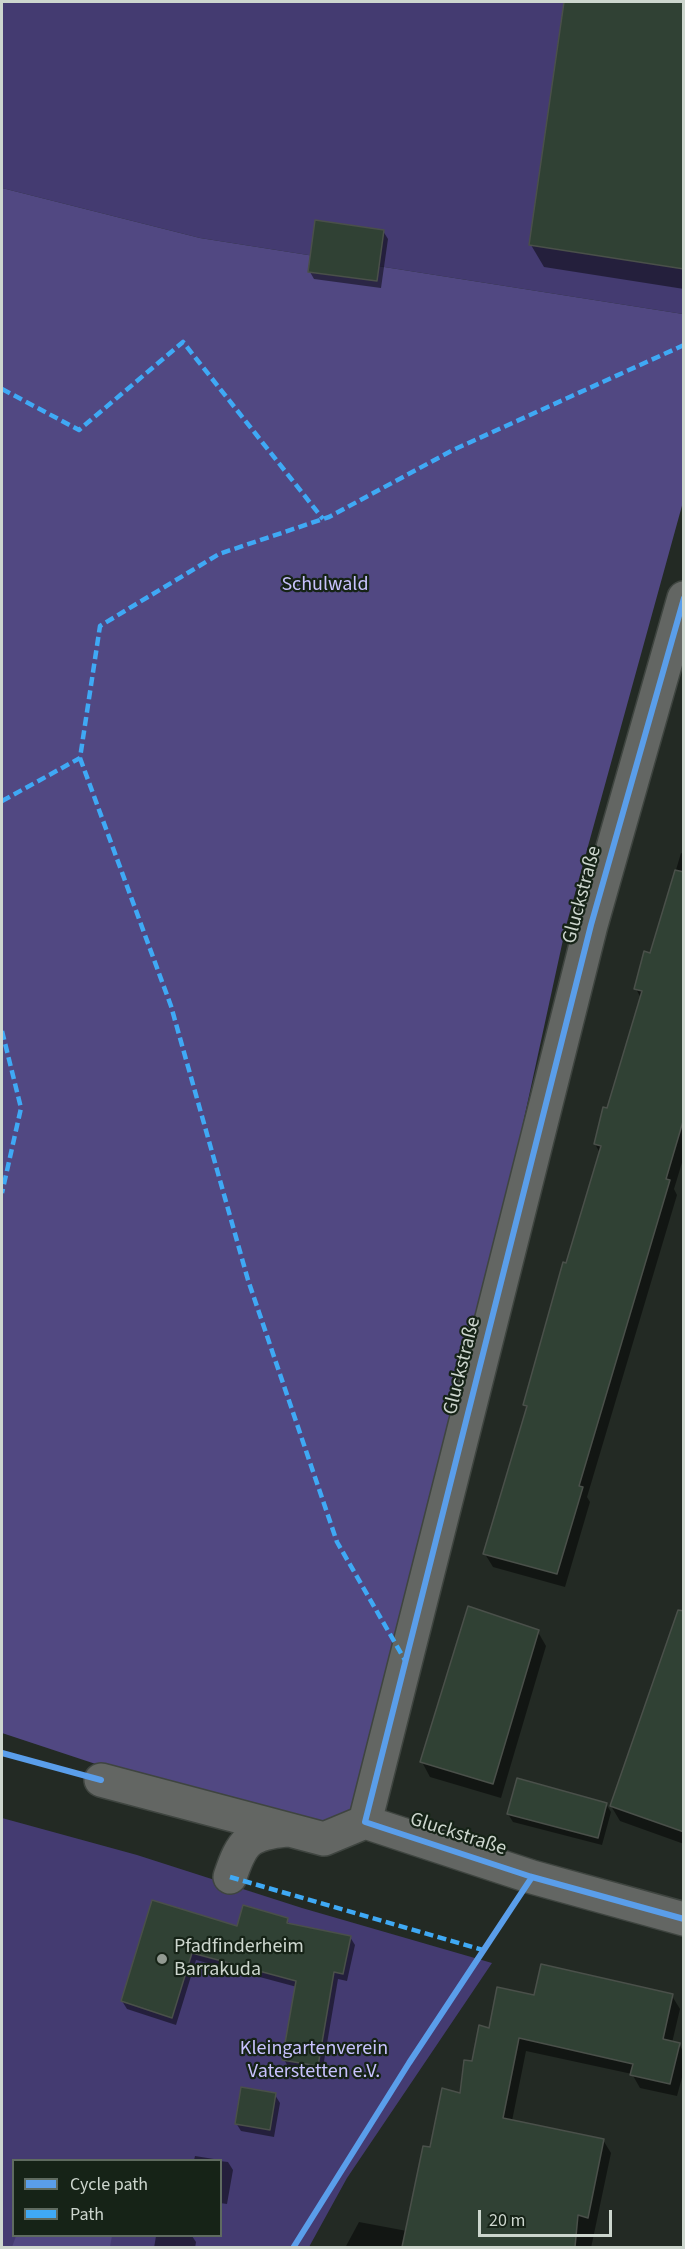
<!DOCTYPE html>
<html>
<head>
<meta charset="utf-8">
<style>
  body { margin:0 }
  #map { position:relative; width:685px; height:2249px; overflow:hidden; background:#232a24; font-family:"Source Sans 3",sans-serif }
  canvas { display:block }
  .frame { position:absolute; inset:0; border:3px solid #cdd6ce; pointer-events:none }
  .legend { position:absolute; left:12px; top:2159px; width:210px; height:78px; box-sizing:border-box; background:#162317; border:2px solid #5f6b60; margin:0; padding:8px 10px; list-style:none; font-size:18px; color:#cdd6ce }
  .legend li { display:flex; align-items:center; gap:12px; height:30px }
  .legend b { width:30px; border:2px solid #5f6b60 }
  .scale { position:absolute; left:478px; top:2210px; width:134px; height:27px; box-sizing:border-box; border:3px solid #cdd6ce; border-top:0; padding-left:8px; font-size:18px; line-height:21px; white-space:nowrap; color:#cdd6ce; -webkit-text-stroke:4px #162317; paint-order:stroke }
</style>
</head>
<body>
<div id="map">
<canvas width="685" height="2249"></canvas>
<div class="frame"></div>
<ul class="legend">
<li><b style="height:8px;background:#5a9eea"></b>Cycle path</li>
<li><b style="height:8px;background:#3fa9f5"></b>Path</li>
</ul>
<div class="scale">20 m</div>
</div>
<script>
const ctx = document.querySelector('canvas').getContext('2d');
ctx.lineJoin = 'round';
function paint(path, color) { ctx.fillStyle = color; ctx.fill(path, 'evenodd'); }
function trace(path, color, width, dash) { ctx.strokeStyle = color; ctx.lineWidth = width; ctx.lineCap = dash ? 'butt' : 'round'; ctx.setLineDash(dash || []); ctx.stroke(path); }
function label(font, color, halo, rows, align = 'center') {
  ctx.font = font + ' "Source Sans 3",sans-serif'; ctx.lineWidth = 4.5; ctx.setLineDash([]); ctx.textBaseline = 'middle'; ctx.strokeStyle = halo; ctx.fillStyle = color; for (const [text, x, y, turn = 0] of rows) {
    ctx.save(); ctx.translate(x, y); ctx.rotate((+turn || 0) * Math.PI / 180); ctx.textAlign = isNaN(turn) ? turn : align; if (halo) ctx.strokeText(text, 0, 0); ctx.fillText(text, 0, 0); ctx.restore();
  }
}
paint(new Path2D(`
  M 2,2 L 683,2 L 683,314 L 200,238 L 2,188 Z
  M 2,1818 L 137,1855 L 302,1908 L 492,1963 L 347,2178 L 309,2247 L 2,2247 ZM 14,2160 L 220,2160 L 220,2236 L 14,2236 Z`), '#443b71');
paint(new Path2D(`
  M 2,188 L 200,238 L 683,314 L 683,502 L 566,926 L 500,1229 L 352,1809 L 322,1825 L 135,1777 L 2,1733 Z
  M 16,2236 L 112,2236 L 110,2247 L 12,2247 Z`), '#514882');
paint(new Path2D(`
  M 566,2 L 684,2 L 684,289 L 544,267 L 531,245 Z
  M 383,231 L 388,239 L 381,288 L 314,279 L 310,272 Z
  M 681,853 L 684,854 L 684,1156 L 674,1189 L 677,1195 L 587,1497 L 590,1502 L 565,1587 L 493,1567 L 485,1554 L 527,1409 L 525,1405 L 600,1153 L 595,1144 L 608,1110 L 641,998 L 636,989 L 651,954 Z
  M 538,1632 L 546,1646 L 501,1798 L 430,1777 L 422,1762 Z
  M 684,1683 L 684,1844 L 620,1821 L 611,1806 Z
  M 606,1804 L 611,1812 L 602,1845 L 513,1822 L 508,1814 Z
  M 153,1902 L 238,1928 L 287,1920 L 290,1925 L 350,1937 L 355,1945 L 347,1981 L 338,1979 L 322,2073 L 288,2067 L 284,2059 L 297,1987 L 196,1960 L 176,2025 L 127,2009 L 122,2001 Z
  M 672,1996 L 680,2009 L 672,2043 L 679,2044 L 684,2053 L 684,2070 L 677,2096 L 640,2088 L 632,2074 L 526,2051 L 512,2121 L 603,2140 L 611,2153 L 591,2248 L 345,2248 L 359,2222 L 407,2231 L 431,2149 L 461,2094 L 473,2063 L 491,2029 L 535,1997 Z
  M 275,2095 L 280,2103 L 274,2137 L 241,2131 L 236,2123 Z
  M 195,2156 L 220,2160 L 194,2160 Z
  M 220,2161 L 228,2162 L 233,2170 L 227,2204 L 220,2203 Z
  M 156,2236 L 192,2236 L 196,2242 L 195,2248 L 154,2248 Z`), '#0007');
const building = new Path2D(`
  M 564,2 L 684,2 L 684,269 L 529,245 Z
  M 315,220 L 384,230 L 377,281 L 308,272 Z
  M 675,870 L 684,872 L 684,1118 L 666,1179 L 670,1180 L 579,1486 L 583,1487 L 557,1574 L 483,1554 L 527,1406 L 523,1405 L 563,1262 L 566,1263 L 601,1146 L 594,1144 L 603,1107 L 607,1108 L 642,991 L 634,989 L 644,951 L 650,953 Z
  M 468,1606 L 539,1630 L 493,1784 L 420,1762 Z
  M 678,1610 L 684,1611 L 684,1832 L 610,1806 Z
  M 517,1778 L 607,1803 L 598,1838 L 507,1814 Z
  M 152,1900 L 237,1926 L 243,1905 L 288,1918 L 287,1923 L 351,1936 L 343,1974 L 334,1972 L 318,2066 L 282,2060 L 296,1981 L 192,1953 L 172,2018 L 121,2001 Z
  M 541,1964 L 673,1994 L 663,2039 L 680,2043 L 670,2084 L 630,2075 L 633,2064 L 519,2038 L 503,2118 L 604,2139 L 588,2218 L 578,2215 L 575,2247 L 402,2247 L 423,2146 L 430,2147 L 442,2088 L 460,2093 L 464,2060 L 472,2061 L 479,2025 L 489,2028 L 497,1987 L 534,1995 Z
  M 241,2087 L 276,2093 L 270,2130 L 235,2124 Z`);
paint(building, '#304134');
trace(building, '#4a504a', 1.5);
const minor = new Path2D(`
  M 101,1780 L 324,1839 L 365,1822
  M 365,1822 L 591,925 L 684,598
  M 365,1822 L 532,1877 L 684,1919
  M 230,1877 C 242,1841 248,1834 286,1830`);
trace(minor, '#3f4540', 36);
trace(minor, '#636663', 33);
trace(new Path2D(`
  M 2,389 L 79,430 L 183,342 L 323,519
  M 80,758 L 171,1006 L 248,1280 L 337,1542 L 406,1662
  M 2,801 L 80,758 L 100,626 L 219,554 L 329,517 L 453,450 L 684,345
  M 2,1031 L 21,1108 L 2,1193
  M 230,1877 L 483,1950`), '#3fa9f5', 4.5, [9, 4.5]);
trace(new Path2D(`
  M 684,598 L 591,925 L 365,1822 L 532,1877 L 684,1919
  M 2,1753 L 101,1780
  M 293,2248 L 409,2063 L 532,1877`), '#5a9eea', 6);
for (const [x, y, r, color] of [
  [162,1959,6,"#929a92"]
]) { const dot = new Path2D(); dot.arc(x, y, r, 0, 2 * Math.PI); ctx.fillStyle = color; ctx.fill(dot); trace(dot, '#162317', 2); }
label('20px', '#c8c2fd', '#162317', [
  ["Schulwald",325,586],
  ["Kleingartenverein",314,2050],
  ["Vaterstetten e.V.",314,2073]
]);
label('20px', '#cdd6ce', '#162317', [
  ["Gluckstraße",583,895,-75],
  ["Gluckstraße",463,1366,-76],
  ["Gluckstraße",458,1835,18]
]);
label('20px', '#cdd6ce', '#162317', [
  ["Pfadfinderheim",174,1948],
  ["Barrakuda",174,1971]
], 'left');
</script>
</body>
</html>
